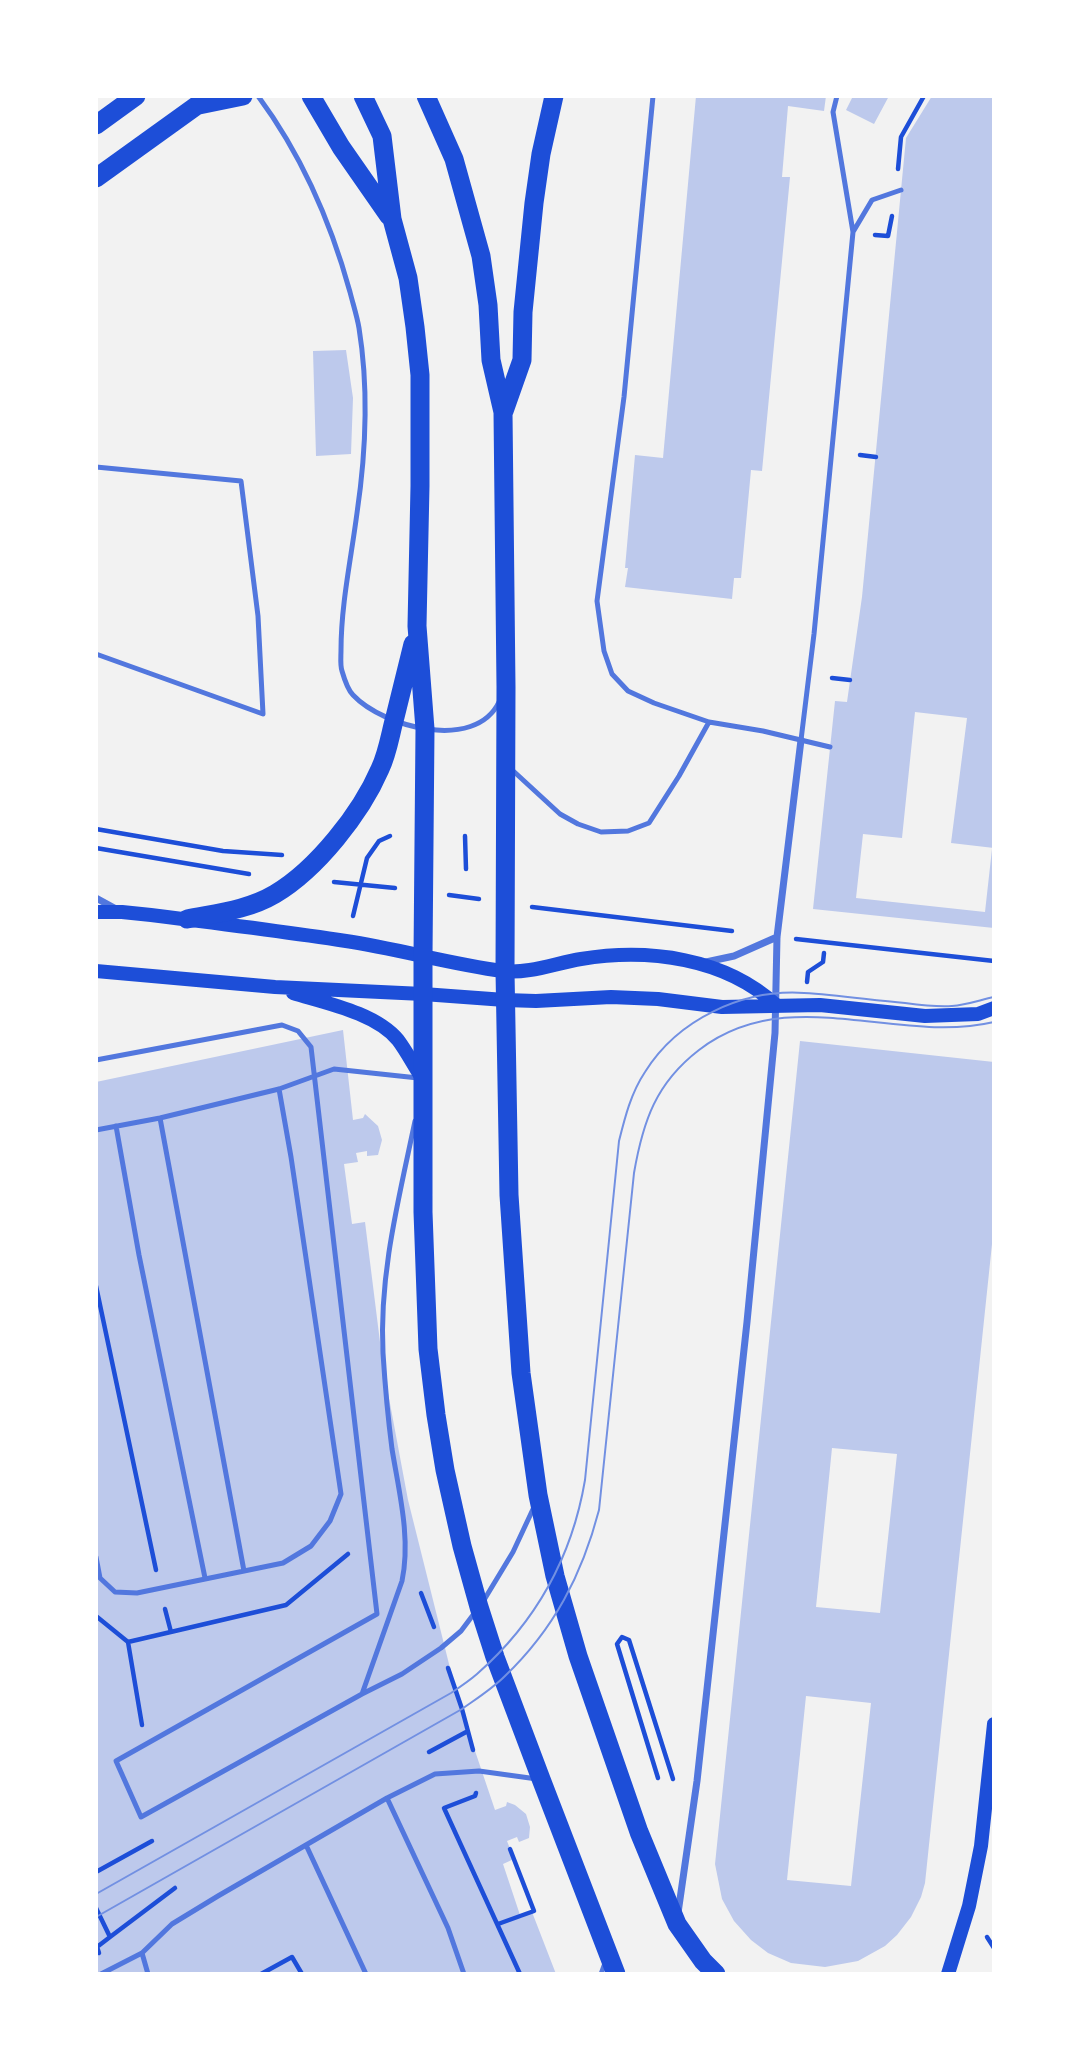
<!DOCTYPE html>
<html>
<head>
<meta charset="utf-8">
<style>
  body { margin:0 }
  #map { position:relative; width:1090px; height:2070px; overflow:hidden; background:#f2f2f2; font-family:"Noto Serif",serif }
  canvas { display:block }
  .frame { position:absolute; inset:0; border:98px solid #fff; pointer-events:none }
</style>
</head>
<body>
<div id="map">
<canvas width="1090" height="2070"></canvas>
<div class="frame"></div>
</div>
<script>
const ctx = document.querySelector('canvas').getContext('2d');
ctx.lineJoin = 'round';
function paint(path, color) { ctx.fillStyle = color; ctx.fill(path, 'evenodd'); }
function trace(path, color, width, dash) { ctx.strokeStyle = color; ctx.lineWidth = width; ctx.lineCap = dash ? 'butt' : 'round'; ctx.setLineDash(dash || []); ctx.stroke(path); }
paint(new Path2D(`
  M 696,96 L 826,96 L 824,111 L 788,106 L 782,177 L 790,177 L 762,471 L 751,470 L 741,578 L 734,578 L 732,599 L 625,587 L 628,568 L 625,568 L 635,455 L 663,458 Z
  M 853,96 L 889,96 L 874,124 L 846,110 Z
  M 932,96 L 994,96 L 994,848 L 951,843 L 967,718 L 915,712 L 902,838 L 863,834 L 856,898 L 985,912 L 992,849 L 994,849 L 994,928 L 813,909 L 835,701 L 847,702 L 862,597 L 906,138 Z
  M 346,350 L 353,398 L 351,454 L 316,456 L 313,351 Z
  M 343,1030 L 353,1120 L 363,1118 L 365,1114 L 378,1126 L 382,1140 L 378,1155 L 367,1156 L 367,1151 L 356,1153 L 358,1162 L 344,1164 L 352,1224 L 365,1222 L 383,1366 L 408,1500 L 449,1664 L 473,1745 L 495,1810 L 506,1806 L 507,1802 L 515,1805 L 526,1814 L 530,1827 L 529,1838 L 519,1842 L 517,1837 L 507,1841 L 514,1859 L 503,1864 L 521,1918 L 532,1912 L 556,1974 L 97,1974 L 96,1082 Z
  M 800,1041 L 994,1062 L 994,1225 L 925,1883 L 921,1897 L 911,1917 L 897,1935 L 885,1946 L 858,1961 L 825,1967 L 791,1963 L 768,1953 L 751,1940 L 734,1921 L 722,1899 L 715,1864 ZM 832,1448 L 897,1454 L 880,1613 L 816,1607 ZM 806,1696 L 871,1703 L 851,1886 L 787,1880 Z`), '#bdc9ec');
trace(new Path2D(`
  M 898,169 L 901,137 L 924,96
  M 875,235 L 888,236 L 892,216
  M 860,455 L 876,457
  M 832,678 L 850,680
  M 96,829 L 223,851 L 282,855
  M 465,836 L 466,869
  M 96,848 L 249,874
  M 334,882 L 395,888
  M 449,895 L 479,899
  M 532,907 L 732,931
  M 353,916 L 367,858 L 379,841 L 390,836
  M 796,939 L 994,961
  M 807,982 L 808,972 L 823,962 L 824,953
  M 96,1286 L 156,1570
  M 421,1593 L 434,1627
  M 165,1609 L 171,1632
  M 96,1616 L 128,1642 L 286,1605 L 348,1554
  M 128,1642 L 142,1725
  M 448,1668 L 462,1709 L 473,1750
  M 429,1752 L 468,1731
  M 658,1778 L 617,1644 L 622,1637 L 629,1640 L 673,1779
  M 476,1793 L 475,1796 L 444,1808 L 520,1974
  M 96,1872 L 152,1841
  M 96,1908 L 110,1937 L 97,1947 L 99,1953
  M 498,1924 L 534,1911 L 510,1849
  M 110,1937 L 175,1888
  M 987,1937 L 994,1948
  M 261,1974 L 292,1957 L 302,1974`), '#1d4ed8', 4.5);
trace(new Path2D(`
  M 258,96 C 301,154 331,223 350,292 C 353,304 357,316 359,328 C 369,390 366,452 357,513 C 351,559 341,605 341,650 C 341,657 340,665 342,671 C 344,678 348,690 353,695 C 383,727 475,752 499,702
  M 653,96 L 624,397 L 597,601 L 604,651 L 612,674 L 628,691 L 654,703 L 709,722 L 763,731 L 830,747
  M 853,232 L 872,200 L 901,190
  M 96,467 L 241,481 L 258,616 L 263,714 L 96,654
  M 801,740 L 814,634 L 853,232 L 833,112 L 837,96
  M 510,768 L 560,814 L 578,824 L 601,832 L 628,831 L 649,823 L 679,776 L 709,722
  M 96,1060 L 282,1025 L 298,1031 L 311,1047 L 377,1614 L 116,1761 L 141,1817 L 362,1694 L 402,1674 L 441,1648 L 461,1631 L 476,1611
  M 160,1118 L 244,1571
  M 116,1126 L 139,1255 L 205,1578
  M 96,1130 L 160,1118 L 279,1089 L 334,1069 L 418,1078
  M 96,1557 L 100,1578 L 115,1592 L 137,1593 L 283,1563 L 311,1546 L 330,1521 L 341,1494 L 291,1157 L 279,1089
  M 484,1600 L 513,1552 L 534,1507
  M 362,1694 L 402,1581 C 411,1538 399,1492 392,1449 C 388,1418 385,1385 383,1353 C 379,1274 399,1198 415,1121
  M 387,1798 L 448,1928 L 464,1974
  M 306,1845 L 366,1974
  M 142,1953 L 148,1974
  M 101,1974 L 142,1953 L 172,1924 L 218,1896 L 387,1798 L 435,1774 L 479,1771 L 537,1779
  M 601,1974 L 605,1963`), '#5277de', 5);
trace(new Path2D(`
  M 96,898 L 118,910
  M 706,962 L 734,956 L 777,937
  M 678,1913 L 697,1781 L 747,1322 L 775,1033 L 777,937 L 801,740`), '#5277de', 7);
trace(new Path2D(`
  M 96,912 L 122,912 L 151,915 C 216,923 281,931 346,941 C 399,949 450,964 503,971 C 529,974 556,963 581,959 C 649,948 725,958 776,1005
  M 96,971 L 275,987 L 423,994 L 505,1000 L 536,1001 L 611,997 L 658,999 L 722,1007 L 820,1005 L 925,1016 L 978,1014 L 994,1008
  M 293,993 C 326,1003 376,1013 398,1040 C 407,1052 414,1066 422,1078
  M 948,1974 L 969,1906 L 981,1846 L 994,1724`), '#1d4ed8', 14);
trace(new Path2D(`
  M 311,96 L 341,147 L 389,216
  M 363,96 L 382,136 L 392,219 L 408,278 L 415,327 L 420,375 L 420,486 L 417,626 L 425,729 L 423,956 L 423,1212 L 428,1349 L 436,1415 L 445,1470 L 462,1546 L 479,1607 L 495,1657 L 541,1779 L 616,1974
  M 426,96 L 454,159 L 481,256 L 488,305 L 491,360 L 503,412 L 506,687 L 505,971 L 509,1195 L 521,1373 L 538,1495 L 555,1576 L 578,1656 L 639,1832 L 677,1924 L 703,1961 L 716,1974
  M 199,105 L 243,96
  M 96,125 L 136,96
  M 96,178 L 210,96
  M 504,411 L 522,360 L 523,312 L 534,203 L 541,154 L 554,96
  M 187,919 C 217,913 248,910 275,894 C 317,869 361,813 380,769 C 388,752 390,735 395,717 C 401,693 407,669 413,644`), '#1d4ed8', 19);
trace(new Path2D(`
  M 96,1894 L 451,1693 C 460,1687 469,1681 477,1674 C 536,1622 572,1557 585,1480 L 619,1141 C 625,1117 631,1093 645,1072 C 678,1019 743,989 804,993 C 838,995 871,1000 905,1003 C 920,1005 937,1007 952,1006 C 966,1005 980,1000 994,997
  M 96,1917 L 462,1709 C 476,1699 492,1689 505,1676 C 554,1629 582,1575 599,1510 L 634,1173 C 643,1121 656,1083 699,1050 C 789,981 895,1045 994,1022`), '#7290e2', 2);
</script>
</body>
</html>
